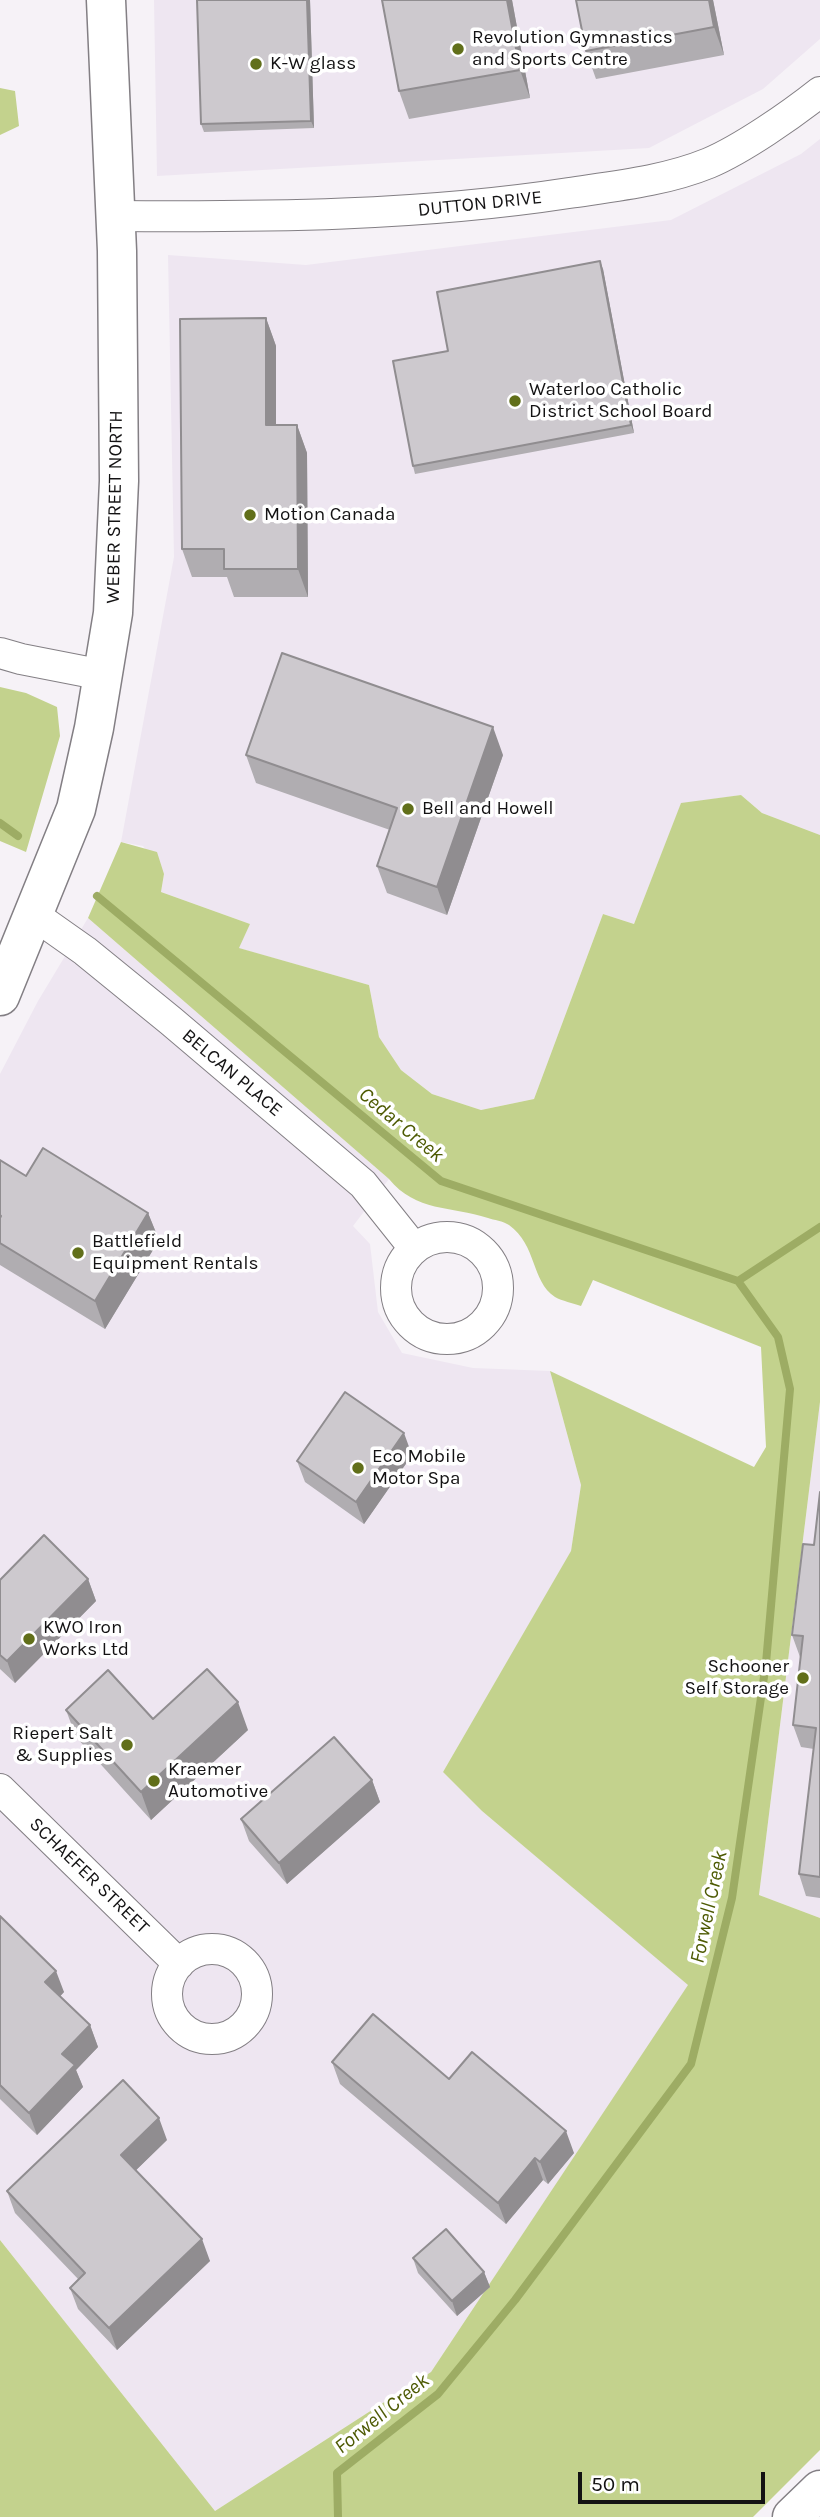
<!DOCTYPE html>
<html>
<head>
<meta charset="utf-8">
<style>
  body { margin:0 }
  #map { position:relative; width:820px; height:2517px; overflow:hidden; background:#f6f2f7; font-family:Karla,sans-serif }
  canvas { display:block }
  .scale { position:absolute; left:578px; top:2472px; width:187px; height:32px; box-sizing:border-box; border:4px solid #131213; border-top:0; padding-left:9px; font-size:21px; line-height:24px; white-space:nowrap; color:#131213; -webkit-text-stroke:5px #fff; paint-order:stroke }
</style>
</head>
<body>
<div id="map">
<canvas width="820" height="2517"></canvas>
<div class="scale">50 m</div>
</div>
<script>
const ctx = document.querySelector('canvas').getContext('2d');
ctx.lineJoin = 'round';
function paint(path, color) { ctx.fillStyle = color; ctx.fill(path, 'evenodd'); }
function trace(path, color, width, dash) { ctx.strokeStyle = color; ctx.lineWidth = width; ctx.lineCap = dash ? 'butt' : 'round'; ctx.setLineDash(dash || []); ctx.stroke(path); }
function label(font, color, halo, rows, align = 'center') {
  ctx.font = font + ' Karla,sans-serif'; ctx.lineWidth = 7; ctx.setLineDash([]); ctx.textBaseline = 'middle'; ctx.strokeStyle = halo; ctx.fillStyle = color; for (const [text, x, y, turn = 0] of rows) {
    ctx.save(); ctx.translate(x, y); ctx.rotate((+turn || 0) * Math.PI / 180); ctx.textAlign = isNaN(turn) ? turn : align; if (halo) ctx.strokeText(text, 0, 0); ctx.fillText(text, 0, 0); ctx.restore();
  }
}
paint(new Path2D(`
  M 154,0 L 820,0 L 820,39 L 763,89 L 649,148 L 157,176 Z
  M 820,139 L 820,835 L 762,813 L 741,795 L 681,804 L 634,924 L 603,914 L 534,1099 L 481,1110 L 432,1094 L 401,1070 L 379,1037 L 369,985 L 238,948 L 250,924 L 161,892 L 164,874 L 143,846 L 121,842 L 174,557 L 168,255 L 306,265 L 671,220 L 801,154 Z
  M 88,918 L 389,1179 L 353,1226 L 370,1244 L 378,1312 L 402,1353 L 473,1368 L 550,1371 L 581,1485 L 571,1552 L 443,1772 L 482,1811 L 689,1985 L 431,2372 L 215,2511 L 0,2240 L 0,1074 L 38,1001 Z
  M 820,1402 L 820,1918 L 759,1895 Z`), '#eee6f1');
paint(new Path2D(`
  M 0,88 L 15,91 L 19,126 L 0,135 Z
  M 0,687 L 26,693 L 57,707 L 60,736 L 26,852 L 0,841 Z
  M 741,795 L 762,813 L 820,835 L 820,1402 L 759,1895 L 820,1918 L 820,2450 L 753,2517 L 0,2517 L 0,2240 L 215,2511 L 431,2372 L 688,1985 L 482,1811 L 443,1772 L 571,1551 L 581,1485 L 550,1371 L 754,1467 L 766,1447 L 761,1347 L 593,1280 L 581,1306 C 573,1303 562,1301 555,1297 C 531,1281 537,1245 509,1225 C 503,1221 494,1220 488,1218 C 451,1206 416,1212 389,1179 L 88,918 L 121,842 L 157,852 L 164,874 L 161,892 L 250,924 L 239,948 L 369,985 L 379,1037 L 401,1070 L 432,1094 L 481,1110 L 534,1099 L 603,914 L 634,924 L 681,803 Z`), '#c3d28d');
trace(new Path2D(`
  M 0,823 L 18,836
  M 97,896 L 441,1181 L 738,1281
  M 738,1281 L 820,1227
  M 338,2517 L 337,2473 L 438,2394 L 515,2300 L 691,2064 L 732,1898 L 766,1663 L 790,1389 L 778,1337 L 738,1281`), '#9dac64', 8);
const minor = new Path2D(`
  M 116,216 C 267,217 420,216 569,193 C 616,186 665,181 709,163 C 742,149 791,115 820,92
  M 0,653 L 21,659 L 103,675
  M 34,915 L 85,951 L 171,1021 L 363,1184 L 414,1248
  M396 1288a51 51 0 1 1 102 0a51 51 0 1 1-102 0Z
  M 0,1789 L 179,1964
  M167 1994a45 45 0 1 1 90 0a45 45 0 1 1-90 0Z`);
const major = new Path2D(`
  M 0,996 L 76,809 L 94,728 L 113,613 L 119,481 L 117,251 L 106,0`);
const highway = new Path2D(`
  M 792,2517 L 820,2490`);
trace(minor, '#837f84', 32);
trace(major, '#837f84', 41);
trace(highway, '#837f84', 41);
trace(minor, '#fff', 30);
trace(major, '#fff', 38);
trace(highway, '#fff', 38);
paint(new Path2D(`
  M 310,0 L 314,128 L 204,132 L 201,124 Z
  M 512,0 L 530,98 L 409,119 L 399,91 Z
  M 713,0 L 724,55 L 596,79 L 586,51 Z
  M 603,269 L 634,433 L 415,474 L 413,466 L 448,351 Z
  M 266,318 L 276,346 L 276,425 L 297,425 L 307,453 L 308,597 L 234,597 L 227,577 L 192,577 L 182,549 Z
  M 246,755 L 503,755 L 447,915 L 387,893 L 377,866 L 390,830 L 256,783 Z
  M 0,1160 L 26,1176 L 148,1213 L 159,1240 L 105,1329 L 0,1265 Z
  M 412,1455 L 364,1524 L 305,1482 L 297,1461 Z
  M 820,1492 L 820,1898 L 806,1896 L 799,1874 L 814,1749 L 801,1747 L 793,1725 L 801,1657 L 800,1657 L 792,1635 L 814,1545 Z
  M 88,1579 L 96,1601 L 15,1683 L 0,1669 L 0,1580 Z
  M 66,1710 L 153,1719 L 248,1730 L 151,1820 L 76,1737 Z
  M 372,1780 L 380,1802 L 287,1884 L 249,1841 L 241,1819 Z
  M 0,1916 L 64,1992 L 60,1996 L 90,2025 L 98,2047 L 76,2070 L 83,2087 L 37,2135 L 0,2099 Z
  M 332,2062 L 449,2079 L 574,2153 L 548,2184 L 543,2180 L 506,2224 L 340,2084 Z
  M 167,2140 L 136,2170 L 210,2261 L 117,2350 L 78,2309 L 70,2288 L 79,2280 L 15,2213 L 7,2191 Z
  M 413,2258 L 484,2272 L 490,2287 L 457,2316 L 418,2273 Z`), '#b0adb1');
paint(new Path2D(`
  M 307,0 L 310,0 L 314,128 L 311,121 Z
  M 507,0 L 512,0 L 530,98 L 520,70 Z
  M 709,0 L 713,0 L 724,55 L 714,27 Z
  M 600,261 L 603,269 L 634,433 L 631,425 Z
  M 266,318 L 276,346 L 276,453 L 266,425 Z
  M 297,425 L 307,453 L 308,597 L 298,569 Z
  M 493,727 L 503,755 L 447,915 L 437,887 Z
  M 148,1213 L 159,1240 L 105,1329 L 95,1301 Z
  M 404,1433 L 412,1455 L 364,1524 L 356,1502 Z
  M 88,1579 L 96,1601 L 15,1683 L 7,1661 Z
  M 238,1702 L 248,1730 L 151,1820 L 141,1792 Z
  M 372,1780 L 380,1802 L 287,1884 L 279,1863 Z
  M 56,1971 L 64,1992 L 53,2004 L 45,1982 Z
  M 90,2025 L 98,2047 L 76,2070 L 83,2087 L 37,2135 L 29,2113 L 62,2054 Z
  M 159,2118 L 167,2140 L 129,2177 L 121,2155 Z
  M 566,2131 L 574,2153 L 548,2184 L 540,2162 Z
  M 535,2158 L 543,2180 L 506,2224 L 498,2203 Z
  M 202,2239 L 210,2261 L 117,2350 L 109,2328 Z
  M 484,2272 L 490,2287 L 457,2316 L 452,2301 Z`), '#908d90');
const building = new Path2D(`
  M 197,0 L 307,0 L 311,121 L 201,124 Z
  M 382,0 L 507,0 L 520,70 L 399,91 Z
  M 576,0 L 709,0 L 714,27 L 586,51 Z
  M 600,261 L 631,425 L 413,466 L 393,361 L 448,351 L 437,292 Z
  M 266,318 L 266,425 L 297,425 L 298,569 L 224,569 L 224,549 L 182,549 L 180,319 Z
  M 282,653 L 493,727 L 437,887 L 377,866 L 397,808 L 246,755 Z
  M 43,1148 L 148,1213 L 95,1301 L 0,1243 L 0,1218 L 1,1216 L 0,1215 L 0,1160 L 26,1176 Z
  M 345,1392 L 404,1433 L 356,1502 L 297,1461 Z
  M 820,1492 L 820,1877 L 799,1874 L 816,1728 L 793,1725 L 803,1636 L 792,1635 L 803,1544 L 814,1545 Z
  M 44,1535 L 88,1579 L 7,1661 L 0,1655 L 0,1580 Z
  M 207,1669 L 238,1702 L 141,1792 L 66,1710 L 108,1670 L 153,1719 Z
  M 334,1737 L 372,1780 L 279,1863 L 241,1819 Z
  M 0,1916 L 56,1971 L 45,1982 L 90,2025 L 62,2054 L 75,2065 L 29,2113 L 0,2085 Z
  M 373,2014 L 449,2079 L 472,2052 L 566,2131 L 540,2162 L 535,2158 L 498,2203 L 332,2062 Z
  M 123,2080 L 159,2118 L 121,2155 L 202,2239 L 109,2328 L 70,2288 L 85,2273 L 7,2191 Z
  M 446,2229 L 484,2272 L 452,2301 L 413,2258 Z`);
paint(building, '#cdc9ce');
trace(building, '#908d90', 2);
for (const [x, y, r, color] of [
  [458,49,7,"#616f1a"],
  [256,64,7,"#616f1a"],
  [515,401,7,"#616f1a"],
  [250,515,7,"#616f1a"],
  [408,809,7,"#616f1a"],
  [78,1253,7,"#616f1a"],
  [358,1468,7,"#616f1a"],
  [29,1639,7,"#616f1a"],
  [803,1678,7,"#616f1a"],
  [127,1745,7,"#616f1a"],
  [154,1781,7,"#616f1a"]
]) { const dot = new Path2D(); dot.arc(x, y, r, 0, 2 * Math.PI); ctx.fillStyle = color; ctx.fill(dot); trace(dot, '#fff', 2.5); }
label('19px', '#131213', '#fff', [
  ["Revolution Gymnastics",472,38],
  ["and Sports Centre",472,60],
  ["K-W glass",270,64],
  ["Waterloo Catholic",529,390],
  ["District School Board",529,412],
  ["Motion Canada",264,515],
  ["Bell and Howell",422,809],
  ["Battlefield",92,1242],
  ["Equipment Rentals",92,1264],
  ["Eco Mobile",372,1457],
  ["Motor Spa",372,1479],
  ["KWO Iron",43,1628],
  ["Works Ltd",43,1650],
  ["Schooner",789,1667,"right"],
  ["Self Storage",789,1689,"right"],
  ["Riepert Salt",113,1734,"right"],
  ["& Supplies",113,1756,"right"],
  ["Kraemer",168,1770],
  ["Automotive",168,1792]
], 'left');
label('19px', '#131213', '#fff', [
  ["DUTTON DRIVE",480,204,-6],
  ["WEBER STREET NORTH",115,507,-89],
  ["BELCAN PLACE",232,1073,40],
  ["SCHAEFER STREET",89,1876,44]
]);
label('italic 21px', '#4e5b04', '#fff', [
  ["Cedar Creek",401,1125,40],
  ["Forwell Creek",709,1907,-78],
  ["Forwell Creek",382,2414,-39]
]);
</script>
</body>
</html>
